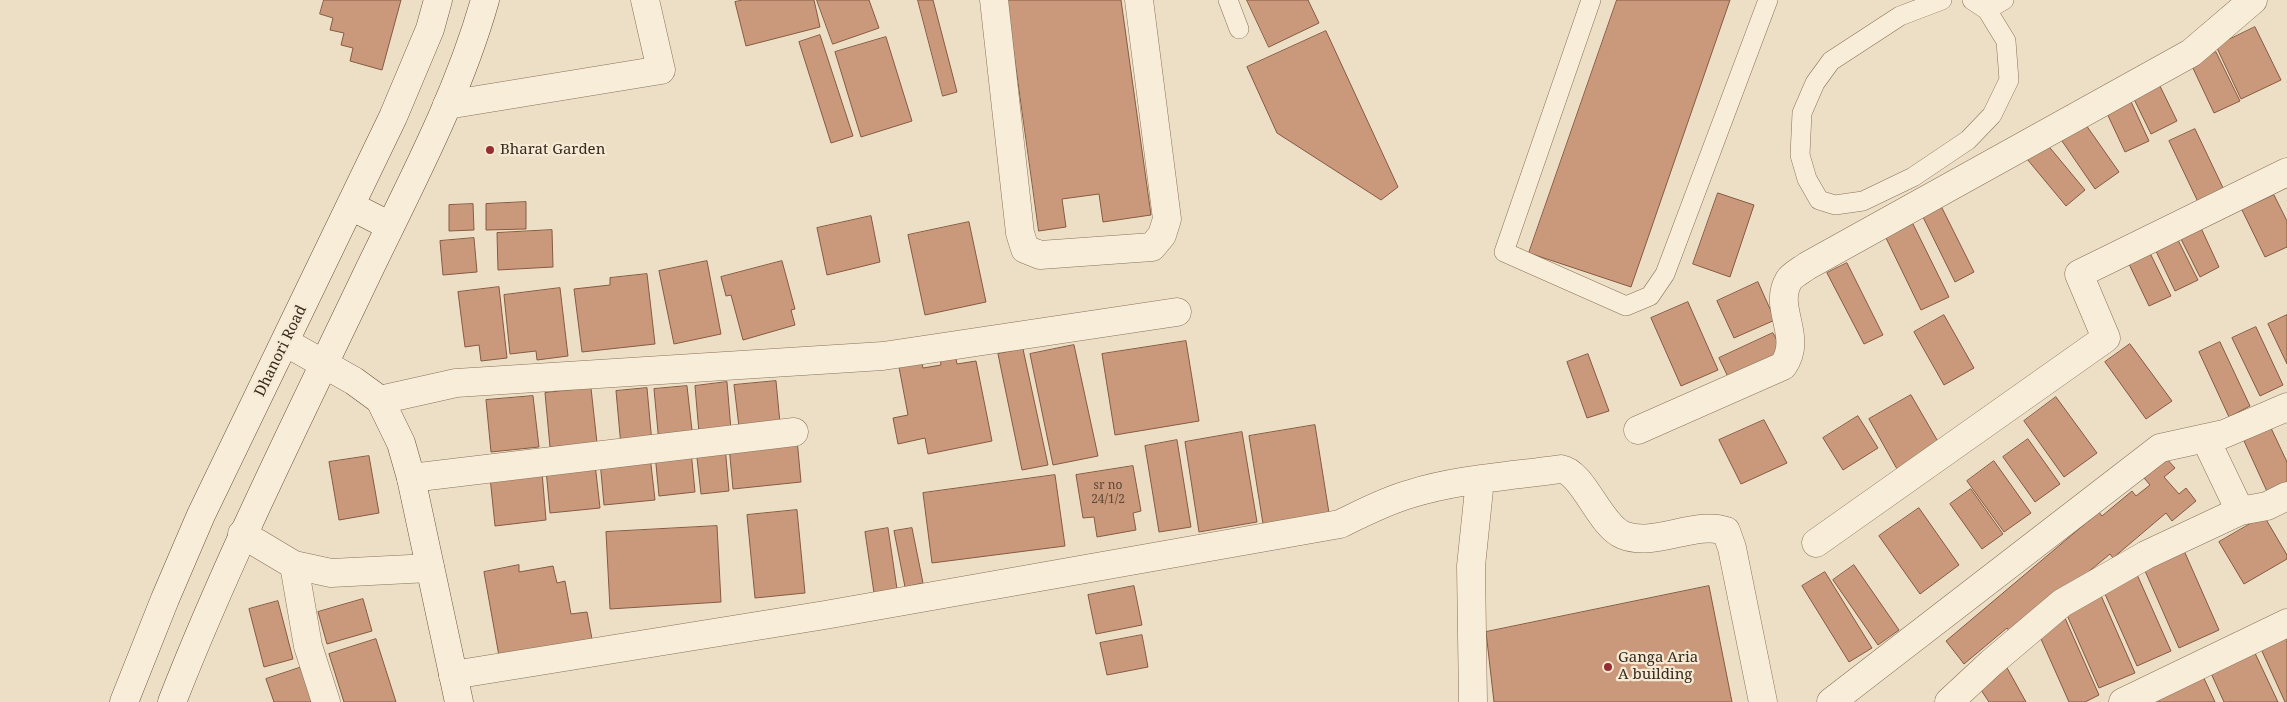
<!DOCTYPE html>
<html>
<head>
<meta charset="utf-8">
<style>
  body { margin:0 }
  canvas { display:block; background:#eddfc5 }
</style>
</head>
<body>
<canvas width="2287" height="702"></canvas>
<script>
const ctx = document.querySelector('canvas').getContext('2d');
ctx.lineJoin = 'round';
function paint(path, color) { ctx.fillStyle = color; ctx.fill(path, 'evenodd'); }
function trace(path, color, width, dash) { ctx.strokeStyle = color; ctx.lineWidth = width; ctx.lineCap = dash ? 'butt' : 'round'; ctx.setLineDash(dash || []); ctx.stroke(path); }
function label(font, color, halo, rows, align = 'center') {
  ctx.font = font + ' "Noto Serif",serif'; ctx.lineWidth = 4.5; ctx.setLineDash([]); ctx.textBaseline = 'middle'; ctx.strokeStyle = halo; ctx.fillStyle = color; for (const [text, x, y, turn = 0] of rows) {
    ctx.save(); ctx.translate(x, y); ctx.rotate((+turn || 0) * Math.PI / 180); ctx.textAlign = isNaN(turn) ? turn : align; if (halo) ctx.strokeText(text, 0, 0); ctx.fillText(text, 0, 0); ctx.restore();
  }
}
const building = new Path2D(`
  M 324,0 L 401,0 L 382,70 L 350,61 L 353,48 L 341,45 L 344,33 L 330,30 L 333,18 L 320,14 Z
  M 743,0 L 814,0 L 820,27 L 746,46 L 735,2 Z
  M 817,0 L 869,0 L 879,28 L 833,44 Z
  M 918,0 L 933,0 L 957,92 L 943,96 Z
  M 1007,0 L 1121,0 L 1151,215 L 1103,222 L 1099,194 L 1062,199 L 1066,227 L 1039,231 Z
  M 1247,0 L 1308,0 L 1319,23 L 1269,47 Z
  M 1617,0 L 1730,0 L 1631,287 L 1529,253 Z
  M 2255,27 L 2281,80 L 2241,99 L 2216,46 Z
  M 1326,31 L 1398,187 L 1381,200 L 1277,133 L 1247,67 Z
  M 820,35 L 853,136 L 831,143 L 799,42 Z
  M 886,37 L 912,121 L 861,137 L 835,52 Z
  M 2216,52 L 2240,101 L 2214,113 L 2191,64 Z
  M 2158,82 L 2177,121 L 2151,134 L 2132,95 Z
  M 2128,95 L 2149,141 L 2125,152 L 2104,107 Z
  M 2086,125 L 2119,172 L 2095,189 L 2062,141 Z
  M 2195,129 L 2225,192 L 2199,204 L 2169,141 Z
  M 2046,143 L 2085,190 L 2066,206 L 2027,159 Z
  M 1718,193 L 1754,205 L 1730,277 L 1693,264 Z
  M 2274,195 L 2287,221 L 2287,247 L 2265,257 L 2242,210 Z
  M 526,202 L 526,229 L 486,230 L 486,204 Z
  M 473,204 L 474,230 L 449,231 L 449,205 Z
  M 1940,204 L 1974,272 L 1955,282 L 1921,213 Z
  M 871,216 L 880,262 L 827,275 L 817,228 Z
  M 969,222 L 986,302 L 925,315 L 908,235 Z
  M 1913,224 L 1949,297 L 1921,310 L 1886,238 Z
  M 2201,228 L 2219,267 L 2200,277 L 2180,237 Z
  M 552,230 L 553,267 L 498,270 L 497,233 Z
  M 474,238 L 477,272 L 443,275 L 440,241 Z
  M 2177,238 L 2198,280 L 2175,291 L 2155,249 Z
  M 2149,251 L 2171,296 L 2149,306 L 2128,262 Z
  M 707,261 L 721,334 L 674,344 L 659,271 Z
  M 782,261 L 795,309 L 791,310 L 795,325 L 743,340 L 731,295 L 726,296 L 721,277 Z
  M 1847,263 L 1883,335 L 1864,344 L 1827,273 Z
  M 647,274 L 655,344 L 582,352 L 574,289 L 610,285 L 610,278 Z
  M 1758,282 L 1775,320 L 1734,338 L 1717,301 Z
  M 499,287 L 507,358 L 481,361 L 479,345 L 465,347 L 458,292 Z
  M 560,288 L 568,356 L 537,360 L 536,351 L 510,354 L 504,295 Z
  M 1688,302 L 1718,370 L 1681,386 L 1651,318 Z
  M 1944,315 L 1974,368 L 1944,385 L 1914,332 Z
  M 2287,315 L 2287,364 L 2268,324 Z
  M 2256,327 L 2283,385 L 2260,396 L 2232,338 Z
  M 1773,333 L 1785,355 L 1729,379 L 1719,358 Z
  M 1186,341 L 1199,421 L 1115,435 L 1102,354 Z
  M 2220,342 L 2250,406 L 2229,417 L 2199,352 Z
  M 2130,344 L 2172,401 L 2146,419 L 2105,362 Z
  M 1074,345 L 1098,456 L 1053,465 L 1030,354 Z
  M 1023,349 L 1048,465 L 1022,470 L 998,354 Z
  M 955,354 L 957,364 L 976,361 L 992,441 L 928,454 L 925,438 L 898,444 L 893,418 L 908,415 L 898,362 L 921,358 L 923,368 L 941,365 L 940,357 Z
  M 1588,354 L 1609,411 L 1587,418 L 1567,362 Z
  M 776,381 L 780,423 L 739,427 L 734,385 Z
  M 727,382 L 731,430 L 699,433 L 695,386 Z
  M 687,386 L 693,439 L 659,443 L 654,389 Z
  M 591,388 L 597,443 L 550,447 L 545,393 Z
  M 647,388 L 652,443 L 621,446 L 616,391 Z
  M 1911,395 L 1940,445 L 1897,469 L 1869,419 Z
  M 533,396 L 539,447 L 491,452 L 486,400 Z
  M 2056,397 L 2097,453 L 2064,477 L 2024,421 Z
  M 1858,416 L 1878,448 L 1843,470 L 1823,438 Z
  M 1764,420 L 1787,463 L 1741,484 L 1719,440 Z
  M 1315,425 L 1329,513 L 1263,524 L 1249,436 Z
  M 2271,428 L 2287,462 L 2287,491 L 2270,498 L 2244,441 Z
  M 1242,432 L 1257,522 L 1199,532 L 1185,442 Z
  M 797,439 L 801,482 L 733,489 L 729,446 Z
  M 2028,439 L 2060,484 L 2035,502 L 2003,457 Z
  M 1177,440 L 1191,527 L 1159,532 L 1145,446 Z
  M 725,446 L 729,491 L 701,494 L 696,449 Z
  M 691,451 L 695,492 L 659,496 L 655,454 Z
  M 369,456 L 379,513 L 339,520 L 329,462 Z
  M 650,456 L 655,500 L 604,505 L 600,461 Z
  M 2165,457 L 2175,468 L 2164,477 L 2179,494 L 2186,488 L 2196,501 L 2172,521 L 2166,513 L 2113,558 L 2110,554 L 2012,635 L 2007,628 L 1964,664 L 1946,641 L 2099,512 L 2102,516 L 2132,491 L 2136,496 L 2150,485 L 2139,472 Z
  M 1994,461 L 2031,513 L 2004,532 L 1967,481 Z
  M 595,464 L 600,508 L 550,513 L 546,469 Z
  M 1133,466 L 1141,511 L 1133,513 L 1136,530 L 1097,537 L 1094,517 L 1083,518 L 1076,475 Z
  M 542,472 L 546,520 L 495,526 L 490,477 Z
  M 1055,475 L 1065,546 L 932,563 L 923,493 Z
  M 1971,489 L 2003,534 L 1982,549 L 1950,504 Z
  M 1919,508 L 1959,565 L 1920,594 L 1879,536 Z
  M 797,510 L 805,593 L 755,598 L 747,515 Z
  M 2264,516 L 2287,555 L 2287,559 L 2244,584 L 2219,542 Z
  M 717,526 L 721,602 L 610,609 L 606,532 Z
  M 888,528 L 897,589 L 874,593 L 865,532 Z
  M 912,528 L 923,583 L 905,587 L 894,531 Z
  M 2182,546 L 2219,630 L 2179,648 L 2142,564 Z
  M 519,565 L 519,572 L 553,566 L 557,583 L 565,581 L 571,614 L 587,612 L 592,639 L 499,656 L 484,572 Z
  M 1854,565 L 1899,630 L 1878,645 L 1833,580 Z
  M 2135,570 L 2171,651 L 2137,666 L 2101,585 Z
  M 1825,572 L 1872,648 L 1849,662 L 1802,586 Z
  M 1134,586 L 1142,625 L 1096,634 L 1088,595 Z
  M 1709,586 L 1732,702 L 1494,702 L 1486,632 Z
  M 2099,591 L 2135,673 L 2099,688 L 2063,606 Z
  M 363,599 L 372,631 L 327,644 L 318,612 Z
  M 278,601 L 293,659 L 264,667 L 249,609 Z
  M 2065,618 L 2099,695 L 2085,702 L 2069,702 L 2037,630 Z
  M 1142,635 L 1148,667 L 1107,675 L 1100,643 Z
  M 2287,637 L 2287,702 L 2285,702 L 2261,649 Z
  M 376,639 L 396,702 L 344,702 L 329,654 Z
  M 2254,651 L 2278,702 L 2224,702 L 2210,671 Z
  M 2006,666 L 2026,702 L 1989,702 L 1981,690 Z
  M 302,667 L 314,702 L 274,702 L 266,679 Z
  M 2202,674 L 2215,702 L 2139,702 Z`);
paint(building, '#ca997b');
trace(building, '#865a42', 1);
const lane = new Path2D(`
  M 1228,0 L 1239,29
  M 1591,0 L 1504,252 L 1626,306 L 1650,296 L 1665,274 L 1768,0
  M 1942,0 L 1900,16 L 1831,61 L 1815,83 L 1802,113 L 1800,155 L 1807,179 L 1819,200 L 1835,205 L 1863,201 L 1913,177 L 1968,140 L 1992,115 L 2009,80 L 2006,41 L 1987,10 L 1972,0
  M 1987,10 L 2004,0`);
const street = new Path2D(`
  M 994,0 L 1020,233 L 1025,249 L 1040,255 L 1152,247 L 1162,235 L 1167,219 L 1139,0
  M 447,105 L 661,70 L 645,0
  M 380,400 L 456,383 L 883,356 L 1177,312
  M 1638,430 L 1783,366 C 1804,336 1772,308 1789,280 C 1792,275 1802,270 1807,266 L 2191,53 L 2253,0
  M 2205,438 L 2240,511
  M 411,478 L 794,432
  M 242,534 L 294,565 L 331,573 L 430,568
  M 1816,543 L 2106,338 L 2079,274 L 2287,172
  M 294,565 L 308,646 L 326,702
  M 453,675 L 825,615 L 1340,524 C 1363,513 1385,501 1410,494 C 1458,479 1511,476 1561,469 C 1583,472 1600,526 1623,535 C 1655,548 1695,520 1726,531 L 1732,548 L 1763,702
  M 1473,702 L 1471,566 L 1480,480
  M 1831,702 L 2160,448 L 2224,434 L 2287,407
  M 1949,702 L 1991,663 L 2062,603 L 2146,555 L 2240,511 L 2267,506 L 2287,496
  M 2123,702 L 2287,623`);
const secondary = new Path2D(`
  M 351,206 L 390,226
  M 285,342 L 354,381 L 380,400 L 401,443 L 411,478 L 459,702
  M 124,702 L 165,599 L 201,515 L 393,117 L 430,29 L 438,0
  M 172,702 C 230,554 301,413 369,270 C 412,181 458,95 485,0`);
trace(lane, '#88715b', 20);
trace(street, '#88715b', 29);
trace(secondary, '#69523e', 29);
trace(lane, '#f8edd8', 19);
trace(street, '#f8edd8', 28);
trace(secondary, '#f8edd8', 28);
for (const [x, y, r, color] of [
  [490,150,5,"#952d31"],
  [1608,667,5,"#952d31"]
]) { const dot = new Path2D(); dot.arc(x, y, r, 0, 2 * Math.PI); ctx.fillStyle = color; ctx.fill(dot); trace(dot, '#f5ead4', 2); }
label('12px', '#5c4636', null, [
  ["sr no",1108,486],
  ["24/1/2",1108,500]
]);
label('15px', '#382a1f', '#f5ead4', [
  ["Bharat Garden",500,150],
  ["Ganga Aria",1618,658],
  ["A building",1618,675]
], 'left');
label('15px', '#382a1f', '#f5ead4', [
  ["Dhanori Road",281,351,-64]
]);
</script>
</body>
</html>
